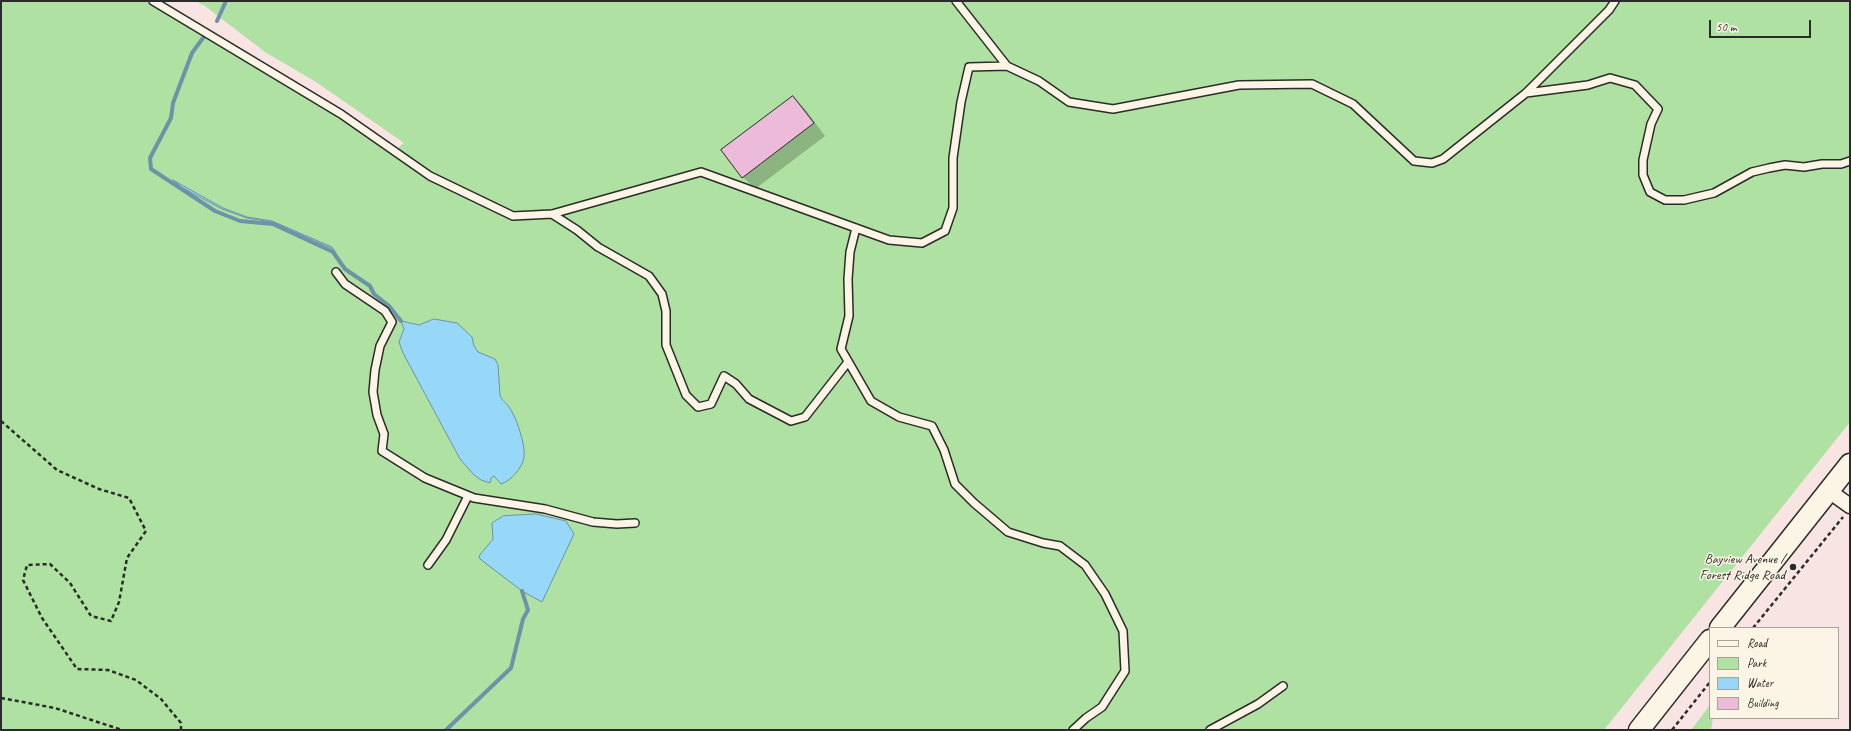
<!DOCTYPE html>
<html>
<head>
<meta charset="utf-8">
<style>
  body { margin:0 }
  #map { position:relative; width:1851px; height:731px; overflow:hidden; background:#f8e4e2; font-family:Caveat,sans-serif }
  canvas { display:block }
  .frame { position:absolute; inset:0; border:2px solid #2b2b2b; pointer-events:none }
  .legend { position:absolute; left:1709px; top:627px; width:130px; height:92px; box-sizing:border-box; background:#fcf5e5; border:1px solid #a8a49b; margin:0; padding:5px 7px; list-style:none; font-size:12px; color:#2b2b2b }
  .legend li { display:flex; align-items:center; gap:8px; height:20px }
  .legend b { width:20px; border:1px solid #a8a49b }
  .scale { position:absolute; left:1709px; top:20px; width:102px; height:18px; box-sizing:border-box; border:2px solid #2b2b2b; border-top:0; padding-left:5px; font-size:12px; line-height:14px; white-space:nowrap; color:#2b2b2b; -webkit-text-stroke:3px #fcf5e5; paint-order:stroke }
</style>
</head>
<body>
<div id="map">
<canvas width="1851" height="731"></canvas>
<div class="frame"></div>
<ul class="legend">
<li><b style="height:5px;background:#fcf5e5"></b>Road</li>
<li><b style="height:11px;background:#afe2a2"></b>Park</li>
<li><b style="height:11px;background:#97d8f9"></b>Water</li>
<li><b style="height:11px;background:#edbbda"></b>Building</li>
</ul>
<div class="scale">50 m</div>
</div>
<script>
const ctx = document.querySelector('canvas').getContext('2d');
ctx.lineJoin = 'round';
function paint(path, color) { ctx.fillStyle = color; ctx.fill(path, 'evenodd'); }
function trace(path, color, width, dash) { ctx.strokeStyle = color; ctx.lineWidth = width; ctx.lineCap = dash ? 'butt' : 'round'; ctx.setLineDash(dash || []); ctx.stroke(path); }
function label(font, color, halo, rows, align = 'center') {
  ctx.font = font + ' Caveat,sans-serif'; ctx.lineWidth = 3; ctx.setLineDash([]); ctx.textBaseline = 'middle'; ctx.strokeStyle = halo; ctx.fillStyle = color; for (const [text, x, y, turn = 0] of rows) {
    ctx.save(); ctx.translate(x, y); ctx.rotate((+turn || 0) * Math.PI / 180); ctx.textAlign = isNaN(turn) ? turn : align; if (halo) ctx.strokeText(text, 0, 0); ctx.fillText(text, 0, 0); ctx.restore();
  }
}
paint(new Path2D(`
  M 1,1 L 147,1 L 394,151 L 404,143 L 316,82 L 265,52 L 205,6 L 195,1 L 1850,1 L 1850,422 L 1604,730 L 1,730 Z
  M 1710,705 L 1710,718 L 1713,718 L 1711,730 L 1691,730 Z`), '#afe2a2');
const water = new Path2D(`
  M 173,180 L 223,208 L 247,217 L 272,221 L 332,247 L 336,253 L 331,248 L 272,222 L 247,218 L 222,209 L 183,188 Z
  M 434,319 L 457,323 L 472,337 L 474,346 L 478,352 L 495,359 L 498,365 L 500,395 C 502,401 506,402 509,407 C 516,416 526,446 524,457 C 523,467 511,481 501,484 L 494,476 L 491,478 L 490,483 L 481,480 L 474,475 L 460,459 L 403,353 L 399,342 L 404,329 L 401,321 L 419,325 Z
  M 536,514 L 566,521 L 574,534 L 542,602 L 522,591 L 480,559 L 479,556 L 493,539 L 492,523 L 503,516 Z`);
paint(water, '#97d8f9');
trace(water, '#6c93a7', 1);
paint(new Path2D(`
  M 793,97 L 805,109 L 825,136 L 755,189 L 743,177 Z`), '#0003');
trace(new Path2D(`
  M 217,21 L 226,1
  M 203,38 L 192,53 L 173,103 L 171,118 L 150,158 L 151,169 L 215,211 L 240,221 L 273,224 L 333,252 L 345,269 L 370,286 L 374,294 L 389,306 L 401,321
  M 446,730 L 511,668 L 523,619 L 528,610 L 522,591`), '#6c93a7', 4);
const building = new Path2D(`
  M 793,96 L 814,123 L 742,178 L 721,150 Z`);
paint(building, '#edbbda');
trace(building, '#2b2b2b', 1);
const service = new Path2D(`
  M 153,1 L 341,114 L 430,176 L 513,216 L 552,214 L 701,172 L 889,240 L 922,243 L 945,231 L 953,208 L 953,158 L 961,102 L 969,67 L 1007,66 L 1039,81 L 1069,102 L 1113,109 L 1239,85 L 1312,84 L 1353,104 L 1414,161 L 1432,163 L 1443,159 L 1526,93 L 1609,10 L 1615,1
  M 956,1 L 1007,66
  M 1526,93 L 1588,85 L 1610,78 L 1635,85 L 1658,109 L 1651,124 L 1643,160 L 1643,175 L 1650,192 L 1665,200 L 1684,200 L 1714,193 L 1752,172 L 1769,168 L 1785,165 L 1804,167 L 1822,164 L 1841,164 L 1850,161
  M 552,214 L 577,230 L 598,247 L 649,276 L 662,294 L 666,311 L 666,345 L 686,395 L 698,407 L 711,404 L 724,376 L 736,384 L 749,399 L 791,421 L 805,417 L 848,362
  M 856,228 L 850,252 L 848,279 L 849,316 L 841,349 L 871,401 L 899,417 L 932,426 L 944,450 L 955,484 L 974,503 L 1008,532 L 1043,543 L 1060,546 L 1085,565 L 1105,594 L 1123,631 L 1125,671 L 1102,707 L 1086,718 L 1073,730
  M 336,272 L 345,284 L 385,311 L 392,322 L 380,346 L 375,370 L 373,392 L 377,415 L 384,434 L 382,451 L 425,478 L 474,498 L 545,509 L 593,522 L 617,524 L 635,523
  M 428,565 L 446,540 L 468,496
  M 1210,730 L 1258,704 L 1283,686`);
const minor = new Path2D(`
  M 1829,491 L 1850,506`);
const secondary = new Path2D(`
  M 1720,628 L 1850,464
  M 1639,730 L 1710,640`);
trace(service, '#2b2b2b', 10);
trace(minor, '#2b2b2b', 17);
trace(secondary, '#2b2b2b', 23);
trace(new Path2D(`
  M 1,421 L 57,470 L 99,489 L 129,498 L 146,531 L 127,558 L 119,602 L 111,621 L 91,616 L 70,583 L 50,564 L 27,565 L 23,580 L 42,618 L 77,669 L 108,670 L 136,680 L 161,699 L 181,723 L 181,730
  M 1753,628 L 1843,517
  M 1,698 L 55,708 L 122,730
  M 1672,730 L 1710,682`), '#2b2b2b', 2.5, [4, 3]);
trace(service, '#fcf5e5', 7);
trace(minor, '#fcf5e5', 14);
trace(secondary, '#fcf5e5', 20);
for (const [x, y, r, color] of [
  [1793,567,4,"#2b2b2b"]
]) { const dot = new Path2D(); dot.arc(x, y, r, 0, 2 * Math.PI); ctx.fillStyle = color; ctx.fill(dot); trace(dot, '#fcf5e5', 1.5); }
label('14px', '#2b2b2b', '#fcf5e5', [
  ["Bayview Avenue /",1785,559],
  ["Forest Ridge Road",1785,575]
], 'right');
</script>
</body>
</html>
